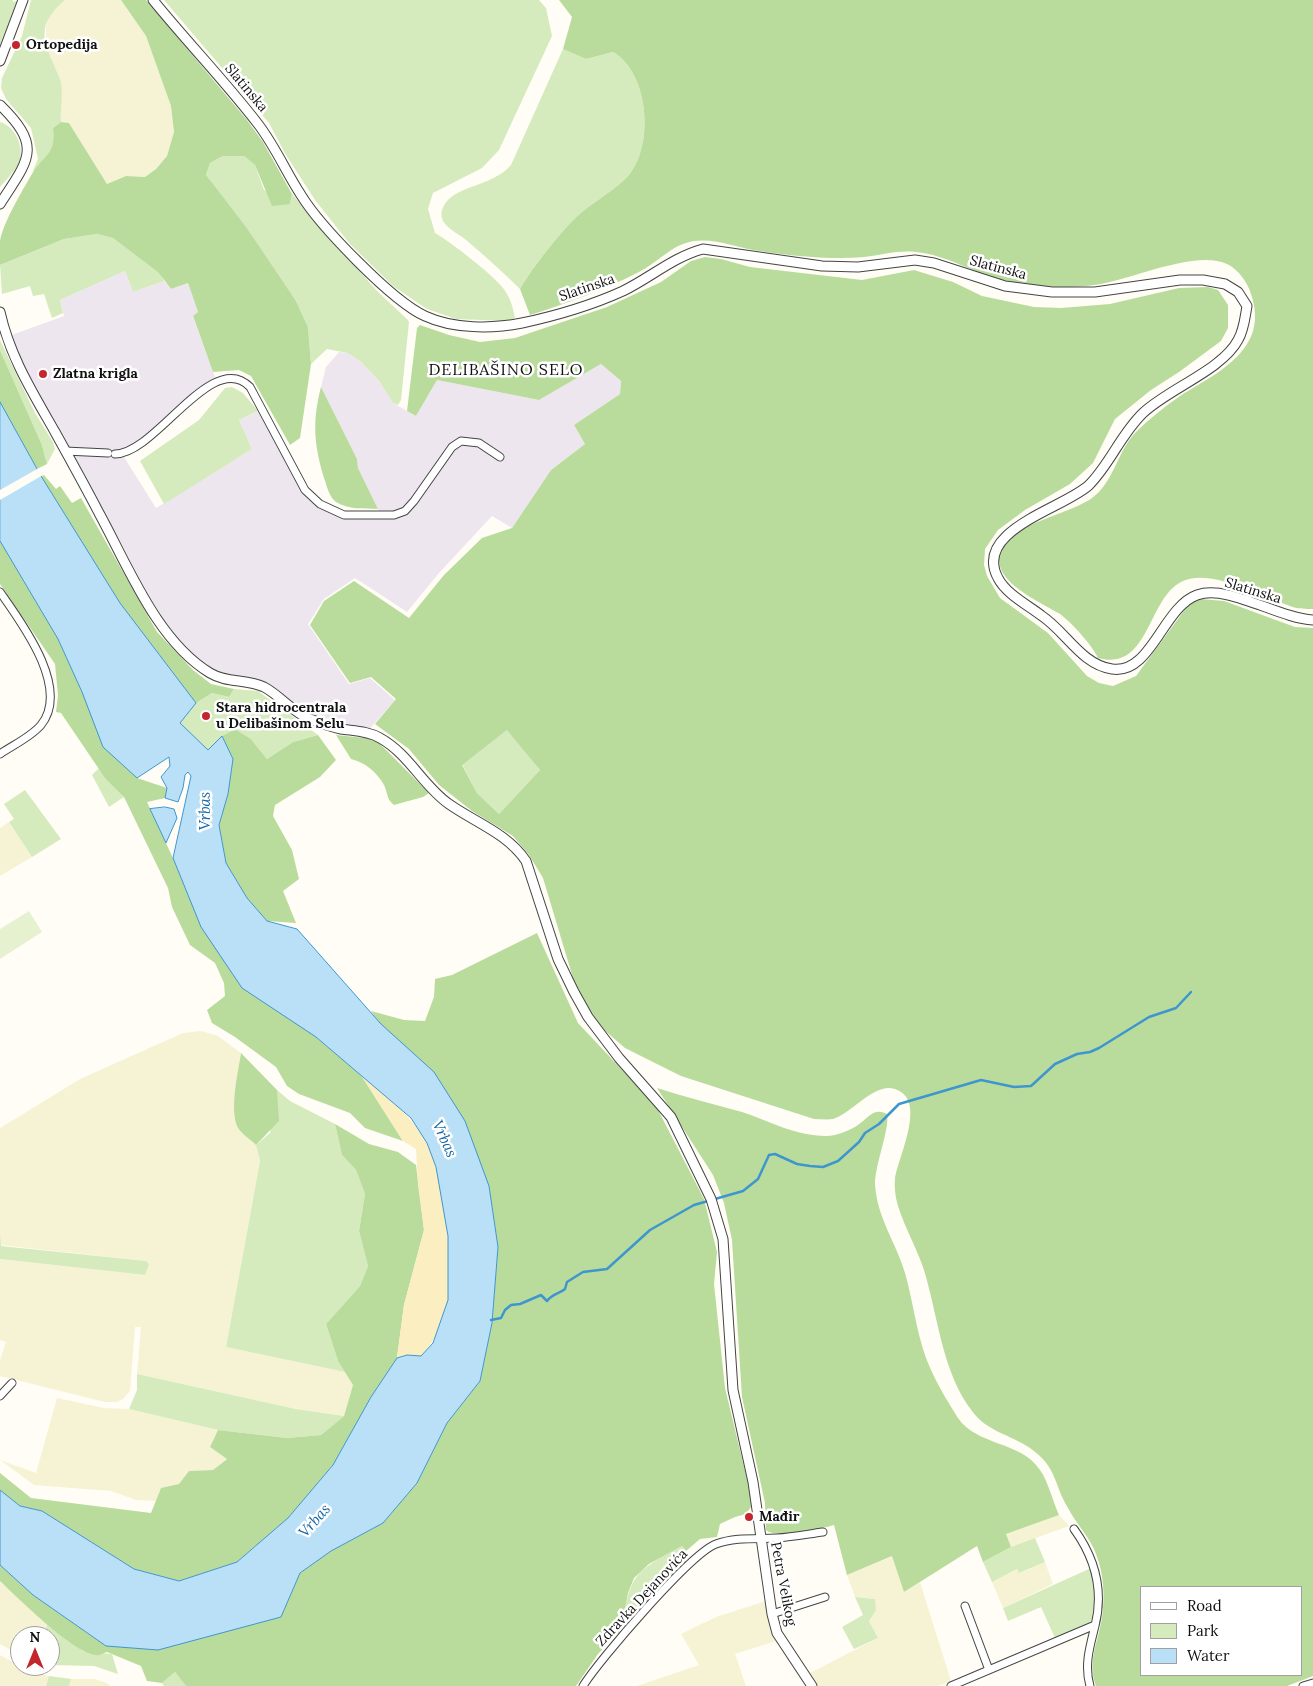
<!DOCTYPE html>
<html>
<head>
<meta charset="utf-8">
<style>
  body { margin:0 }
  #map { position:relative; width:1313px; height:1686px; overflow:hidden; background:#fffdf5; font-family:Lora,serif }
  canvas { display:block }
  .legend { position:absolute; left:1140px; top:1586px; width:162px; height:90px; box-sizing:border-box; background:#fff; border:1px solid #a0a0a0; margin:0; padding:6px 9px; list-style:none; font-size:15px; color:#111 }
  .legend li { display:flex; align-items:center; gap:10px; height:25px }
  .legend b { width:25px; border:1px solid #a0a0a0 }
  .north { position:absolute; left:10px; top:1626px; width:50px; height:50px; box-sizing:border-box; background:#fff; border:1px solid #a0a0a0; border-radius:50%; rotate:0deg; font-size:14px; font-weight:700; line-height:20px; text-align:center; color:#111 }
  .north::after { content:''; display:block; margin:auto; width:18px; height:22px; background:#c4262e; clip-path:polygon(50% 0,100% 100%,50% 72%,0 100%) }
</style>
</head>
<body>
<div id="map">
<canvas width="1313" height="1686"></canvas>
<ul class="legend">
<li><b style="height:6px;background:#fff"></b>Road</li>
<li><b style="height:14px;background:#d5ebbd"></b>Park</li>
<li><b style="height:14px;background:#b9e0f7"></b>Water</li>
</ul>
<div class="north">N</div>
</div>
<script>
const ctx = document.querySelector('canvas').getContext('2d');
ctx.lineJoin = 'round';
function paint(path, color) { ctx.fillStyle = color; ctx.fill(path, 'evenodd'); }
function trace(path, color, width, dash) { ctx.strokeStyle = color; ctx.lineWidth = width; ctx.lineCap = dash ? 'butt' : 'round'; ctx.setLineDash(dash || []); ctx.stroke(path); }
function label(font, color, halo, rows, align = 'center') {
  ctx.font = font + ' Lora,serif'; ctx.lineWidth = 5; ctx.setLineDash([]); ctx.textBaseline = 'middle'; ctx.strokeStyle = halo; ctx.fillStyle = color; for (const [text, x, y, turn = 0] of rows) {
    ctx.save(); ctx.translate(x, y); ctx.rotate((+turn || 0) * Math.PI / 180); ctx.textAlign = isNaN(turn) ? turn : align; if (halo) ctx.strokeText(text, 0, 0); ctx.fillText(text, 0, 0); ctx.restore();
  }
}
paint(new Path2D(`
  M 125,271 L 133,292 L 164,281 L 171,289 L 188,283 L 198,312 L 193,317 L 216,380 L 148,438 L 122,454 L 156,508 L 252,449 L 239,420 L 263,409 L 305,490 L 342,515 L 381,515 L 358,468 L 357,459 L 321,387 L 326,367 L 339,352 L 348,353 L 361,362 L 379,381 L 393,403 L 416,416 L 437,380 L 539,400 L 601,364 L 621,381 L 620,394 L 574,425 L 585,444 L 551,470 L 512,528 L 492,516 L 439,573 L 407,612 L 355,578 L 324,599 L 308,624 L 349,684 L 370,678 L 395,700 L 366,733 L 322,725 L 276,690 L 209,673 L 159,621 L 61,444 L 6,337 L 64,316 L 60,300 Z`), '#eee6ef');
paint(new Path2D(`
  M 65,0 L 121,0 L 146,36 L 171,106 L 174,132 L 167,156 L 156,169 L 145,177 L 126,176 L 107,184 L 69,123 L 61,122 L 60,80 L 46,46 L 46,26 L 50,13 Z
  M 9,822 L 32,857 L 0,876 L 0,828 Z
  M 201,1031 L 218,1036 L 241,1053 L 236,1085 L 235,1113 L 239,1129 L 256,1145 L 260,1161 L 226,1347 L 345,1372 L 353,1385 L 344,1416 L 296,1409 L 137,1374 L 141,1327 L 135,1327 L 130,1391 L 123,1399 L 117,1402 L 105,1402 L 0,1376 L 0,1360 L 6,1342 L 0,1340 L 0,1259 L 145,1275 L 146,1261 L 0,1245 L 0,1128 L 80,1079 L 183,1033 Z
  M 57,1398 L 104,1408 L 129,1409 L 218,1430 L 210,1447 L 227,1458 L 213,1470 L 189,1471 L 179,1484 L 161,1488 L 156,1501 L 136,1500 L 111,1491 L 34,1485 L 0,1460 L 36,1473 Z
  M 1059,1515 L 1069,1526 L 1011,1547 L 1006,1534 Z
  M 893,1556 L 904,1592 L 920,1582 L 951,1681 L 938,1686 L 814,1686 L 808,1674 L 878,1638 L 869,1621 L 875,1599 L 855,1597 L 847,1575 Z
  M 1045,1562 L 1053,1584 L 1003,1608 L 992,1582 L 1017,1569 L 1020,1573 Z
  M 0,1581 L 48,1624 L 42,1636 L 20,1636 L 20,1655 L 0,1644 Z
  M 766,1601 L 770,1628 L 776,1641 L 735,1654 L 746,1686 L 637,1686 L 699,1665 L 681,1634 L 716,1617 Z
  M 0,1655 L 31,1672 L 49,1676 L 46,1686 L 0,1686 Z
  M 71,1679 L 95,1679 L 109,1684 L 109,1686 L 69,1686 Z`), '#f6f3d4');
paint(new Path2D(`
  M 0,0 L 13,0 L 13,2 L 20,0 L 0,48 Z
  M 31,0 L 65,0 C 31,29 47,45 60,79 C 64,92 60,108 61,122 L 53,128 C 56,152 48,156 32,173 L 38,159 L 31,128 L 6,99 L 1,88 L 2,78 L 22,36 Z
  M 164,0 L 539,0 L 546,8 L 552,36 L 499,150 L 482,168 L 433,193 L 428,209 L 435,233 C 452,243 491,273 503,288 C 510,297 513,307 515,318 L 507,321 L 456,319 L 427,309 L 393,286 L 350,244 L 315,200 L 286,155 L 269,123 Z
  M 563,49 L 586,59 L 613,52 C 648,72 655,143 629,175 C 618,188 595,201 582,212 C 563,228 532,268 520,289 C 503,272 485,256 466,240 C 459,234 449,230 443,221 C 438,211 446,200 454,195 C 473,184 496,182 511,165 Z
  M 0,122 C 16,126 26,150 18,165 C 13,173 6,180 0,187 Z
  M 223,156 L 244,156 L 255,165 L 264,190 L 290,204 L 292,194 L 377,291 L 407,319 L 409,322 L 401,400 L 398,405 L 393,403 L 379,381 L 361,362 L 348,353 L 327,349 L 311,364 L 308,327 L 296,301 L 206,175 L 210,163 Z
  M 97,234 L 113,238 L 159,272 L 164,281 L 133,292 L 125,271 L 60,300 L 63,313 L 52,318 L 44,294 L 33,296 L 30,286 L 2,294 L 0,265 L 64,239 Z
  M 0,340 L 35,413 L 53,442 L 55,449 L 47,464 L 42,445 L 0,350 Z
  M 232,387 L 243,393 L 258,411 L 239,420 L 252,449 L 164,504 L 140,461 L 199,420 L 225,388 Z
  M 234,689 L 258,691 L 318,735 L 293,742 L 267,759 L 251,739 L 235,729 L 222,736 L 208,751 L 180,723 L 196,703 L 212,693 L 229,697 Z
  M 508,729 L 540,770 L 499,814 L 477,793 L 462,764 Z
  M 99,768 L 124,797 L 109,807 L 92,775 Z
  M 25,790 L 61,839 L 32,857 L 9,822 L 14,819 L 4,804 Z
  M 277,1090 L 290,1101 L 335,1124 L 342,1155 L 356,1170 L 365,1194 L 359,1231 L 368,1266 L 360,1286 L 326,1324 L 338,1361 L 345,1372 L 226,1347 L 260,1161 L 256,1145 L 270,1133 Z
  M 0,1233 L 1,1246 L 146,1261 L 149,1264 L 145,1275 L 0,1259 Z
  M 137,1374 L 296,1409 L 344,1416 L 321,1435 L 287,1438 L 218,1430 L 129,1409 L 137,1390 Z
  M 1035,1538 L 1045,1562 L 1019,1573 L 1017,1569 L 992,1582 L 983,1562 L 1011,1547 Z
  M 682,1546 L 690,1558 L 621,1630 C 631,1574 632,1573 682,1546 Z
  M 1091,1568 C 1095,1585 1101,1609 1089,1624 L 1055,1638 L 1041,1607 L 1008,1621 L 1003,1608 Z
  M 855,1597 L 875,1599 L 876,1610 L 869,1621 L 878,1638 L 854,1649 L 842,1627 L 863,1615 Z
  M 48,1624 L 83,1651 L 112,1654 L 118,1674 L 94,1666 L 50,1665 L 50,1636 L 42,1636 Z
  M 175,1672 L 186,1686 L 164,1686 L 162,1683 Z
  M 49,1676 L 71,1679 L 69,1686 L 46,1686 Z`), '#d5ebbd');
paint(new Path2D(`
  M 121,0 L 146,0 L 247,120 L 263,142 L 292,194 L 290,204 L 272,206 L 255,165 L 244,156 L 223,156 L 210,163 L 206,175 L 246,227 L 296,301 L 308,327 L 311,364 L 300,438 L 290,445 L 251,376 L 239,370 L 213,372 L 193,316 L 198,312 L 188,283 L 171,289 L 158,272 L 113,238 L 97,234 L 64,239 L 0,265 C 0,257 0,249 0,241 C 3,223 22,191 32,174 C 44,154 56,156 53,128 L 61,122 L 69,123 L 107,184 L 126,176 L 145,177 L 156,169 L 167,156 L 174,132 L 171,106 L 146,36 Z
  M 559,0 L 1313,0 L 1313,609 C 1306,609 1297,609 1290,606 C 1261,597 1211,567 1181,582 C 1147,600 1149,672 1098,658 C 1093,646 1071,622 1060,614 C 1041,602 992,582 1000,554 C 1008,523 1067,516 1092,498 C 1114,482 1117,452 1135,433 C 1149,419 1164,407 1180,396 C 1202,382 1233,367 1247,344 C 1257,329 1257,311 1251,294 C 1248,283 1238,269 1227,264 C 1195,249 1129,281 1094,285 C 1064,289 1032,287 1003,280 C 973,273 947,255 916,252 C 898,250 882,255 864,257 C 831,260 793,256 760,251 C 736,248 707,234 683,244 C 667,250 655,264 639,272 C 604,290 568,303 530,315 L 520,289 C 532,268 563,228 582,212 C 595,201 618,188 629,175 C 655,143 648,72 613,52 L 586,59 L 563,49 L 572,17 Z
  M 705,257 L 721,259 L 750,267 L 862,280 L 914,270 L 953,282 L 982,296 L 1034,307 L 1061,308 L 1110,304 L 1179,288 L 1208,287 L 1218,290 L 1228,305 L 1228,328 L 1221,341 L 1179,372 L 1151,390 L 1115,419 L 1093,463 L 1070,484 L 1025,510 L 998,530 L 985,549 L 984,565 L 987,576 L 1000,598 L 1048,633 L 1087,676 L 1099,683 L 1113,686 L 1136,676 L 1189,604 L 1201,599 L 1224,601 L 1295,627 L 1313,628 L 1313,1676 L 1287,1686 L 1096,1686 C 1087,1662 1098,1642 1102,1618 C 1105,1597 1104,1574 1096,1554 C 1090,1537 1076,1524 1068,1508 C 1053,1483 1058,1468 1030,1448 C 1011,1435 986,1431 972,1411 C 942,1372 938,1316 924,1270 C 917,1249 906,1230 899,1209 C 896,1200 894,1189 895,1179 C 898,1158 924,1107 901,1092 C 878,1076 854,1113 833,1119 C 827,1120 820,1119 814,1119 L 681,1076 L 625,1048 L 595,1022 L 576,988 L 543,878 L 529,855 L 513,836 L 472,811 L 439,785 L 409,749 L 375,724 L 396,699 L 371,677 L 350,683 L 310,625 L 324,601 L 354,581 L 409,618 L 444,575 L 482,538 L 512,528 L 551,470 L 585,444 L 574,425 L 620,394 L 621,381 L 601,364 L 539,400 L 437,380 L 416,416 L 407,411 L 417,328 L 420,325 L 449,335 L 480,342 L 515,338 L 607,307 L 661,282 L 691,261 ZM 507,730 L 540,770 L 499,814 L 477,793 L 462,765 ZM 1142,1587 L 1302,1587 L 1302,1675 L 1142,1675 Z
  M 0,350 L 42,445 L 47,464 L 37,469 L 0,402 Z
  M 321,387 L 357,459 L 358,468 L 378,509 C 363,508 349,510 336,502 C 329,497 327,486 324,478 C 314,445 312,421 321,387 Z
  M 44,475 L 56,489 L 60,486 L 72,503 L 81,498 L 157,632 L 193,670 L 211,684 L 234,689 L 229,697 L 212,693 L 196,703 L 120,603 L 41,476 Z
  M 0,541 L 58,639 L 82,692 L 137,778 L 167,788 L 165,798 L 147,802 L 178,869 L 316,1037 L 361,1075 L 403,1141 L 365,1128 L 350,1113 L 299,1094 L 287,1086 L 276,1067 L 235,1037 L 212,1023 L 207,1010 L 225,996 L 224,983 L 215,963 L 190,945 L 172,907 L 168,888 L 124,797 L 105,778 L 61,713 L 56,712 L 58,695 L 55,664 L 0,584 Z
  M 235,729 L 251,739 L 267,759 L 293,742 L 318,735 L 336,760 L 320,777 L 275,805 L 273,816 L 292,850 L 299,879 L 283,891 L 296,923 L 267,921 L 247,898 L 226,863 L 219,825 L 228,794 L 233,759 L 222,736 Z
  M 336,735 L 365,738 L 378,742 L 429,793 L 423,797 L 394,805 C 386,799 388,793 384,785 C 377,772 364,762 351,759 Z
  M 537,933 L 578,1023 L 656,1106 L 704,1199 L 717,1252 L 714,1284 L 725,1388 L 753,1504 L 746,1514 L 735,1517 L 720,1524 L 717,1537 L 700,1539 L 686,1551 L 682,1546 L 649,1564 L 634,1578 L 628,1593 L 621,1630 L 598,1654 L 576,1686 L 186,1686 L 175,1672 L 162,1683 L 147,1681 L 141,1666 L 107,1652 C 103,1653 99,1656 96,1655 C 73,1653 18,1598 0,1581 L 0,1565 L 33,1595 L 106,1646 L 281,1617 L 300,1573 L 331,1551 L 383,1523 L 417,1483 L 447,1423 L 480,1381 L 492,1323 L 498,1247 L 489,1186 L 371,1011 L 404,1020 L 425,1021 L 434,997 L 435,979 L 452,975 Z
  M 241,1053 L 277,1090 L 279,1121 L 256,1145 C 251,1140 242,1134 238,1128 C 229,1110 238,1073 241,1053 Z
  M 657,1088 C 685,1097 714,1104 742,1112 C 769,1121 796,1136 826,1136 C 836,1136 849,1131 858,1125 C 868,1118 874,1107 887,1114 C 890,1129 875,1164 875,1184 C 877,1218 896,1242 905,1273 C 913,1301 916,1330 926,1358 C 934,1379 946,1399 958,1418 C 977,1446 1021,1441 1040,1470 C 1048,1481 1053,1502 1059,1515 L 1006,1534 L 1011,1547 L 983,1562 L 977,1546 L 904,1592 L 892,1556 L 847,1575 L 834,1525 C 819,1529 779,1540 766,1530 L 765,1503 L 742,1397 L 732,1240 L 724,1203 L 713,1175 Z
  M 335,1124 L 369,1144 L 398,1152 L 416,1165 L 424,1230 L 404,1305 L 397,1358 L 371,1397 L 333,1465 L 288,1518 L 237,1562 L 179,1581 L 134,1569 L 42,1511 L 20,1506 L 0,1490 L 0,1473 L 31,1498 L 151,1513 L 161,1488 L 179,1484 L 189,1471 L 213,1470 L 227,1459 L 210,1447 L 218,1430 L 287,1438 L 321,1435 L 344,1416 L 353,1385 L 338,1361 L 326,1324 L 360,1286 L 368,1266 L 359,1231 L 365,1194 L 356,1170 L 342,1155 Z`), '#b9dc9c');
paint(new Path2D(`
  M 361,1075 C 385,1096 411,1114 426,1142 C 447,1179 452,1258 448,1299 C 446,1321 435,1341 421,1356 L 407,1355 L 397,1358 L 404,1305 L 424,1230 L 418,1185 L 416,1149 L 403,1141 Z`), '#fbeec1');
paint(new Path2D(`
  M 29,911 L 42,932 L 0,959 L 0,929 Z`), '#e6f2cf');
const water = new Path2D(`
  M 0,402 L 41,476 L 120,603 L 196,703 L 180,723 L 208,750 L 222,736 L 233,759 L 228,794 L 219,825 L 226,863 L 247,898 L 267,921 L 297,929 L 381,1024 L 434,1072 L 465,1121 L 489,1186 L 498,1247 L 492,1323 L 480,1381 L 447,1423 L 417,1483 L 383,1523 L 331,1551 L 300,1573 L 281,1617 L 158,1650 L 106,1646 L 33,1595 L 0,1565 L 0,1490 L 20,1506 L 42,1511 L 134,1569 L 179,1581 L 237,1562 L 288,1518 L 333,1465 L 371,1397 L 397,1358 L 407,1355 L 421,1356 L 433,1343 L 448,1300 L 448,1236 L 436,1167 L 427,1143 L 411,1118 L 316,1037 L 242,988 L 201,927 L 173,858 L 191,776 L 188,772 L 185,775 L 183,788 L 178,802 L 165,798 L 167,788 L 161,777 L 170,766 L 169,757 L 137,778 L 103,747 L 82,692 L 58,639 L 0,541 Z
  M 165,807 L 174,809 L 177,818 L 166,843 L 150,809 Z`);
paint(water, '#b9e0f7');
trace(water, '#3f96cf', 1);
paint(new Path2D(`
  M 39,468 L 43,475 L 0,500 L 0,490 Z`), '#fffdf5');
trace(new Path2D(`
  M 491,1320 L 501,1318 L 505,1310 L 511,1305 L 520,1304 L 541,1295 L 547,1301 C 552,1294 559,1294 565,1289 L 567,1282 L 583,1272 L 607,1269 L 650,1230 L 694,1205 L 743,1191 L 758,1179 L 769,1155 L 775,1154 L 797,1164 L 810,1166 L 823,1167 L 838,1161 L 859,1142 L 865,1133 L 879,1124 L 899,1104 L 981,1080 L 1014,1087 L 1031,1086 L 1055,1064 L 1077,1054 L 1090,1052 L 1099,1048 L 1149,1017 L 1176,1008 L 1191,992`), '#3f96cf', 2.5);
const minor = new Path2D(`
  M 65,451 L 108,453
  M 115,454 C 156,454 212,348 250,387 L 305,490 L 320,504 L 344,515 L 394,515 L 405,511 L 414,501 L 452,447 L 461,441 L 479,443 L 500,457
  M 0,592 C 21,622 71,688 41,725 C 31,737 13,745 0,754
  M 0,1396 L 12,1383
  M 1074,1529 C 1095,1558 1104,1590 1095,1626 C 1090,1646 1084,1665 1090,1686
  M 965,1606 L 989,1670
  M 772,1614 L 825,1597
  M 583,1686 C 599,1660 691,1553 716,1544 C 735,1537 757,1539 777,1538 C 792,1537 808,1534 823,1532
  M 951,1686 L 1095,1625
  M 1303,1686 L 1313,1683`);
const tertiary = new Path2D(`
  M 153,0 C 187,42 225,81 258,124 C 275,146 286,172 301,195 C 320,226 392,301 425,316 C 453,329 492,329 522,323 C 555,316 592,305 623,291 C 650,278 673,257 703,249 L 822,266 L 858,267 L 915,260 L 934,263 L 1005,286 L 1052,292 L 1095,292 L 1180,280 L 1203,280 L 1225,284 L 1238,292 L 1247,306 C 1245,317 1244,330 1238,340 C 1222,370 1168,389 1143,413 C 1121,434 1110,464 1089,485 C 1065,508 972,530 998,578 C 1006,594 1028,605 1042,616 C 1066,632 1082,665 1112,669 C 1151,675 1163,607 1197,595 C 1228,584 1278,618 1313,620
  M 0,61 L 23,0
  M 0,105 C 43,147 29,159 0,204
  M 0,312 C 10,357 33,393 55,432 C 70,459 85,486 99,513 C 128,566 157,641 210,673 C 226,683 247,679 264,687 C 281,696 293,713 310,719 C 320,723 331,727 341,729 C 354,731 368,731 380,738 C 409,754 423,786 449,804 C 476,823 507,833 526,861 L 558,959 L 574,992 L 588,1017 L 619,1058 L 671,1117 L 711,1199 L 723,1239 L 733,1390 L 753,1482 L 772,1614 L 777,1633 L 812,1686`);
trace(minor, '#444', 9);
trace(tertiary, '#444', 11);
trace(minor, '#fff', 7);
trace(tertiary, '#fff', 9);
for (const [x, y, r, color] of [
  [16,45,5,"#c4262e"],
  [43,374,5,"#c4262e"],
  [206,716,5,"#c4262e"],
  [749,1517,5,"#c4262e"]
]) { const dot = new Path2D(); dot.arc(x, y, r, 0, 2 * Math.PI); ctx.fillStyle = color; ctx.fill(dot); trace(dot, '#fff', 2); }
label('bold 14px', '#111', '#fff', [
  ["Ortopedija",26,45],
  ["Zlatna krigla",53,374],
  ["Stara hidrocentrala",216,708],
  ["u Delibašinom Selu",216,724],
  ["Mađir",759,1517]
], 'left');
label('14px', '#111', '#fff', [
  ["Slatinska",246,88,50],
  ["Slatinska",998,268,15],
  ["Slatinska",587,288,-19],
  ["Slatinska",1253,591,17],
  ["Petra Velikog",783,1584,79],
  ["Zdravka Dejanovića",642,1598,-47]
]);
label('italic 15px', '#1768a6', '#fff', [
  ["Vrbas",206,811,-90],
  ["Vrbas",444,1139,66],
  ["Vrbas",315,1521,-48]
]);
ctx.letterSpacing = '1px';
label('16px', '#111', '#fff', [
  ["DELIBAŠINO SELO",506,370]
]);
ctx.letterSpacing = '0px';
</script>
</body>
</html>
